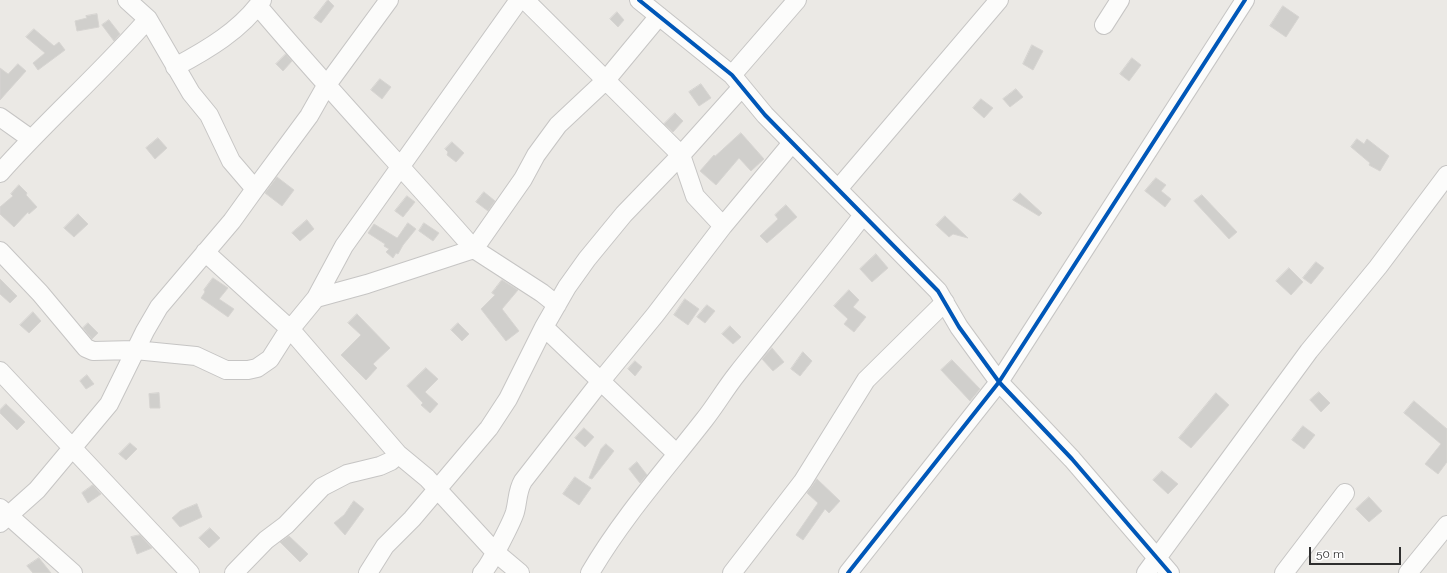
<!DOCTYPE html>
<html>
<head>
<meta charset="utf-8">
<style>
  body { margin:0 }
  #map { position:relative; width:1447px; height:573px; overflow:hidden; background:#ebe9e5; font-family:Raleway,sans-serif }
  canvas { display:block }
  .scale { position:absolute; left:1309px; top:547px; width:92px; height:18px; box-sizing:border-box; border:2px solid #2e2e2e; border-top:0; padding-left:5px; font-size:12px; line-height:14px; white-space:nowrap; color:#2e2e2e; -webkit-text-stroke:3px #fff; paint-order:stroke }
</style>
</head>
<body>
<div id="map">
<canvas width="1447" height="573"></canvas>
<div class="scale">50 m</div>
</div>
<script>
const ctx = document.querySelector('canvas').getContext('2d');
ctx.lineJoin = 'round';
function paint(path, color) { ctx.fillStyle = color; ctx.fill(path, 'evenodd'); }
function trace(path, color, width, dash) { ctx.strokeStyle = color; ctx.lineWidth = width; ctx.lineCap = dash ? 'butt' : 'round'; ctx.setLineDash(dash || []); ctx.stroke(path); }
const building = new Path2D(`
  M 328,0 L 334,6 L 321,23 L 314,18 Z
  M 1283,6 L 1299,17 L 1286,37 L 1270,26 Z
  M 617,12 L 624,20 L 618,27 L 610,19 Z
  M 97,14 L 99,27 L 77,31 L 75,21 L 87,18 L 86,16 Z
  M 109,20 L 120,34 L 114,41 L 102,25 Z
  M 34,29 L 54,46 L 59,42 L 65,50 L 38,70 L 33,63 L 45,53 L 26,37 Z
  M 1032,45 L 1043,51 L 1033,70 L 1023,64 Z
  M 286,54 L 292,61 L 283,71 L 276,64 Z
  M 1132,58 L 1141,65 L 1129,81 L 1120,74 Z
  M 18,64 L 26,71 L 0,100 L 0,68 L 8,74 Z
  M 380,79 L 391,87 L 382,99 L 371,90 Z
  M 701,84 L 711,98 L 699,106 L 689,92 Z
  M 1016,89 L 1023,97 L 1010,107 L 1003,99 Z
  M 981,99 L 993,108 L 984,118 L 973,108 Z
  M 675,113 L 683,121 L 673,132 L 664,124 Z
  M 741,133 L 764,159 L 751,171 L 739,158 L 716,185 L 700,171 L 714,155 L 715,156 Z
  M 158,138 L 167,148 L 155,159 L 146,148 Z
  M 1357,139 L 1364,144 L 1367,139 L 1389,156 L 1380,171 L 1369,165 L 1370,163 L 1351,147 Z
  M 452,142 L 464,153 L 456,162 L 447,155 L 448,152 L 445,149 Z
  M 277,177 L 294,190 L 282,206 L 265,193 Z
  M 1156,178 L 1166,185 L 1161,191 L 1171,199 L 1165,207 L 1145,191 Z
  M 19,185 L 27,193 L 26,195 L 37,207 L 29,214 L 28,212 L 14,227 L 0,214 L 0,207 L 13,196 L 11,194 Z
  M 484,192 L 495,201 L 488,211 L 476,202 Z
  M 1020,193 L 1042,213 L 1039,216 L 1013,200 Z
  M 1202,195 L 1237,232 L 1229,239 L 1194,201 Z
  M 407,196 L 415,202 L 403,217 L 395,211 Z
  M 786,205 L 797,217 L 767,243 L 760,236 L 778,219 L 775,215 Z
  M 78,214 L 88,224 L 74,237 L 64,228 Z
  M 945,216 L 968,238 L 953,234 L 949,237 L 936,225 Z
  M 307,220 L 314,229 L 300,241 L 292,233 Z
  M 408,223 L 416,229 L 403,245 L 398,254 L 396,253 L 393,258 L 386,252 L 389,249 L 384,246 L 385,244 L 368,233 L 374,224 L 397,238 Z
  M 424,223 L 439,233 L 433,241 L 419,231 Z
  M 876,254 L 888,268 L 872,282 L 860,269 Z
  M 1316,262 L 1324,268 L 1311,284 L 1303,278 Z
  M 1289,268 L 1303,282 L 1291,295 L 1276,281 Z
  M 213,278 L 228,288 L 219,299 L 234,309 L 228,317 L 201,298 L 205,292 L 204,290 Z
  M 0,279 L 17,296 L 10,303 L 0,294 Z
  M 502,280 L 518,290 L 502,309 L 519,331 L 506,341 L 481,309 L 495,295 L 492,293 Z
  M 849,290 L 859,300 L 853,307 L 866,317 L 854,332 L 844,324 L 848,319 L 834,306 Z
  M 685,299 L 699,309 L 688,325 L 674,315 Z
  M 707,305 L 715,311 L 705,323 L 697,317 Z
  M 33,312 L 41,321 L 29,333 L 20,325 Z
  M 357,314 L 390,348 L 373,364 L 377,368 L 366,380 L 341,355 L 361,335 L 348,323 Z
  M 88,323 L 98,333 L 92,339 L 83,328 Z
  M 458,323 L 469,334 L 462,341 L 451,330 Z
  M 730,326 L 741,337 L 733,344 L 722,334 Z
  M 772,348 L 784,362 L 773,371 L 762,359 Z
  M 803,352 L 812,361 L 800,376 L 791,369 Z
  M 952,360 L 980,389 L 970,401 L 941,370 Z
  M 635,361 L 642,367 L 635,376 L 628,369 Z
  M 426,368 L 438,379 L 425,392 L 438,404 L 430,413 L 421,405 L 423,403 L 407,386 Z
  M 87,375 L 94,384 L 86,389 L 80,381 Z
  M 1319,392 L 1330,403 L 1321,412 L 1310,400 Z
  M 159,393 L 160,408 L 150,408 L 149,394 Z
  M 1216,393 L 1229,405 L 1191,448 L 1179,438 Z
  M 1414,401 L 1447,429 L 1447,462 L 1438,474 L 1425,464 L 1441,444 L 1404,413 Z
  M 6,404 L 25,422 L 17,430 L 0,413 L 0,410 Z
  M 1303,426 L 1315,435 L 1304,449 L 1292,440 Z
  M 584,428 L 594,437 L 585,447 L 575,438 Z
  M 130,443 L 137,449 L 126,460 L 119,454 Z
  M 606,444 L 614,451 L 592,479 L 589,478 L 601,449 Z
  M 637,462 L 647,475 L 640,483 L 629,469 Z
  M 1162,471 L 1178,484 L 1168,494 L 1153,480 Z
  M 575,477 L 591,488 L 579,505 L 563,494 Z
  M 817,479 L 840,501 L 829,513 L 825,509 L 803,540 L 796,535 L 818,503 L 807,493 Z
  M 93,485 L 101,494 L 88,503 L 82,493 Z
  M 1369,497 L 1382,511 L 1369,522 L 1356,509 Z
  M 354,501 L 364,509 L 345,535 L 334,523 L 344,515 Z
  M 197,504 L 202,517 L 180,527 L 172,518 L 180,511 Z
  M 210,528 L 220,538 L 209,548 L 199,538 Z
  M 140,535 L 152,548 L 137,554 L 131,537 Z
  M 289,536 L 308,554 L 300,562 L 280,542 Z
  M 39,558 L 51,573 L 33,573 L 27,566 Z`);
paint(building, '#d0cfcc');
trace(building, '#d6d4d1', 1);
const minor = new Path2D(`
  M 127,0 L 148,19 L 191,93 L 209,115 L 231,161 L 255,189
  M 525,0 L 681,155 L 695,196 L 723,226
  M 639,0 L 732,75 L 765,115 L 938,291 L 959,327 L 999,382 L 1072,459 L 1170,573
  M 258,6 C 328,89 402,167 474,249 L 523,179 L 536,155 L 558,125 L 606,80 L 659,16
  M 1104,25 L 1120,0
  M 175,67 C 207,50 241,30 262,0
  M 732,75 L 797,0
  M 0,117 L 31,139
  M 0,173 C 47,120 101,73 148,19
  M 838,189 L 999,0
  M 0,251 L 40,293 L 86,348 L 93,351 L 135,350 L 196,356 L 226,370 L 248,370 L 257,368 L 270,359 L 284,337 L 316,298 L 367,284 L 474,249 L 542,293 L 557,305
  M 205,252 L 291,330 L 398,454
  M 316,298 L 344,246 L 519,0
  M 544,327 L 677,454
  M 0,371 L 190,573
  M 0,508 L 73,573
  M 0,523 L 37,490 L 109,404 L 145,331 L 159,307 L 232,221 L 255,189 L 309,116 L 326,86 L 389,0
  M 234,573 L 266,540 L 286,525 L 322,487 L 347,474 L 380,466 L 391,461 L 398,454 L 427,478 L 495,552 L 520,573
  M 368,573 L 385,546 L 412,519 L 489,428 L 508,399 L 544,327 L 567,287 L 587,259 L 624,214 L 681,155 L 742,87
  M 482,573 C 489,567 512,522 515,512 C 518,501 517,491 523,481 L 600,382 L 655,315 L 723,226 L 792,143
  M 590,573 C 622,518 665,470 704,420 C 716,405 725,389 737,374 C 779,321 822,269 863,215
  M 732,573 L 803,481 L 866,380 L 945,302
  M 848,573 L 999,382 L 1245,0
  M 1146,573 L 1309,351 L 1378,267 L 1447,175
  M 1284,573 L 1345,493
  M 1408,573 L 1447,525`);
trace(minor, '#c6c5c4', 20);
trace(minor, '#fcfcfb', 18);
trace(new Path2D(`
  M 639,0 L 732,75 L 765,115 L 938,291 L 959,327 L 999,382 L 1072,459 L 1170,573
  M 848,573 L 999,382 L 1245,0`), '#0057b8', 4);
</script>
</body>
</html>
